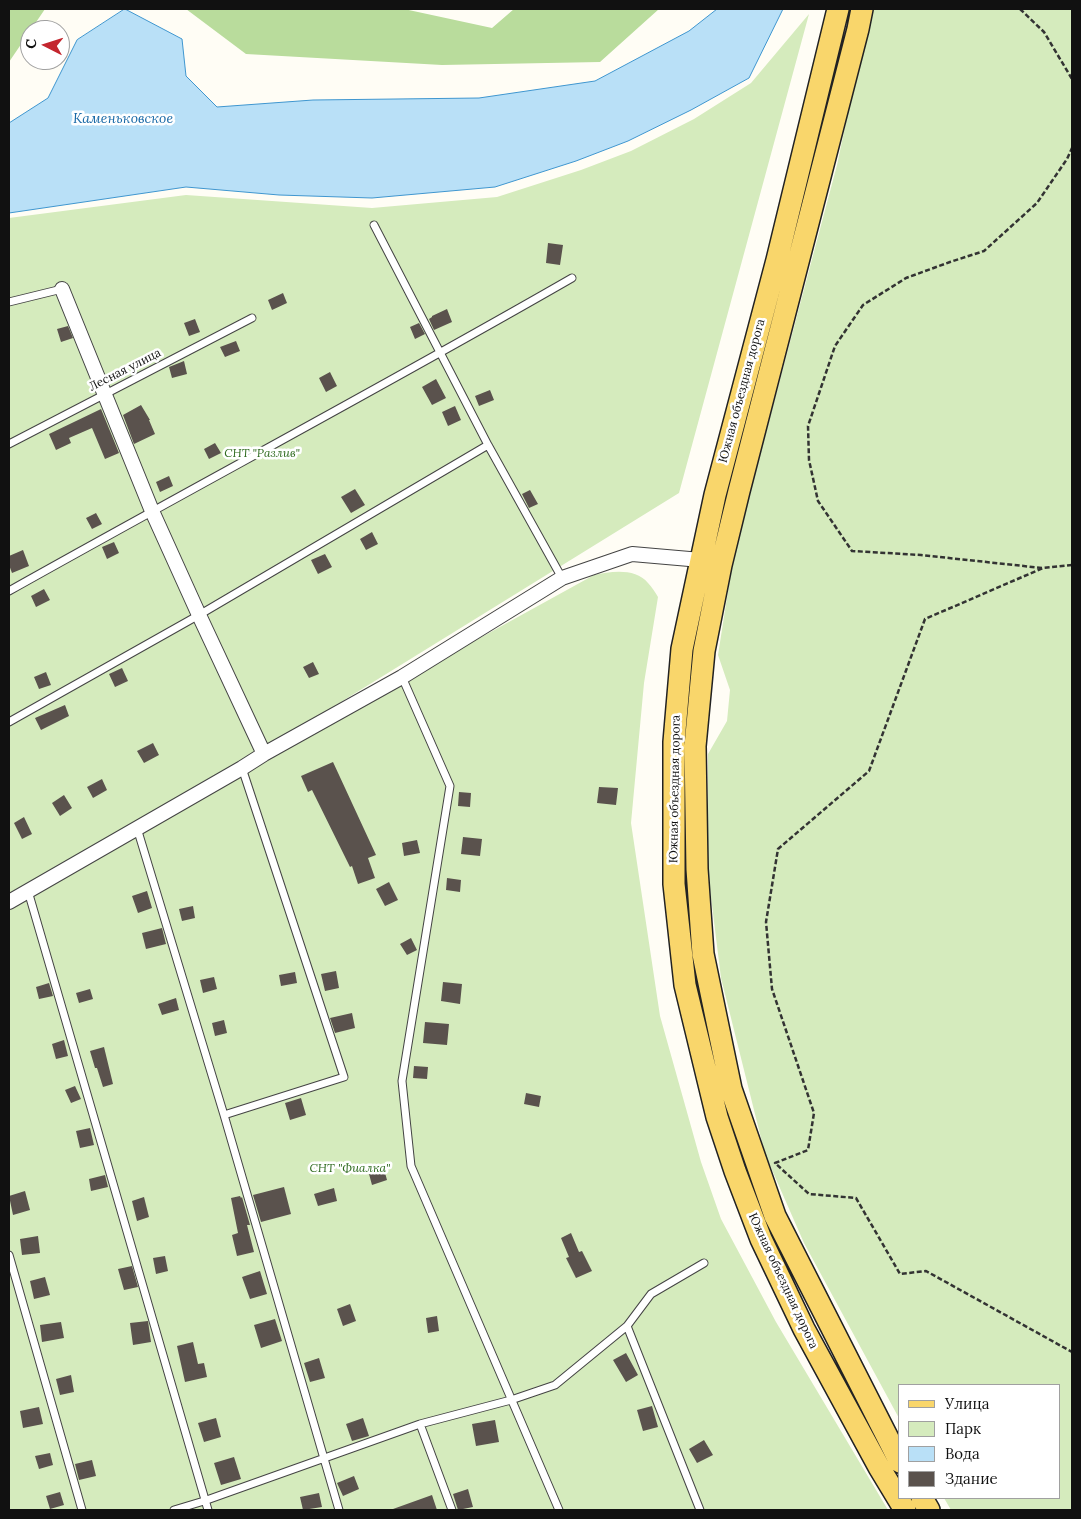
<!DOCTYPE html>
<html>
<head>
<meta charset="utf-8">
<style>
  body { margin:0 }
  #map { position:relative; width:1081px; height:1519px; overflow:hidden; background:#fffdf5; font-family:Lora,serif }
  canvas { display:block }
  .frame { position:absolute; inset:0; border:10px solid #111; pointer-events:none }
  .legend { position:absolute; left:898px; top:1384px; width:162px; height:115px; box-sizing:border-box; background:#fff; border:1px solid #a0a0a0; margin:0; padding:6px 9px; list-style:none; font-size:15px; color:#111 }
  .legend li { display:flex; align-items:center; gap:10px; height:25px }
  .legend b { width:25px; border:1px solid #a0a0a0 }
  .north { position:absolute; left:20px; top:20px; width:50px; height:50px; box-sizing:border-box; background:#fff; border:1px solid #a0a0a0; border-radius:50%; rotate:275deg; font-size:14px; font-weight:700; line-height:20px; text-align:center; color:#111 }
  .north::after { content:''; display:block; margin:auto; width:18px; height:22px; background:#c4262e; clip-path:polygon(50% 0,100% 100%,50% 72%,0 100%) }
</style>
</head>
<body>
<div id="map">
<canvas width="1081" height="1519"></canvas>
<div class="frame"></div>
<ul class="legend">
<li><b style="height:6px;background:#f9d66b"></b>Улица</li>
<li><b style="height:14px;background:#d5ebbd"></b>Парк</li>
<li><b style="height:14px;background:#b9e0f7"></b>Вода</li>
<li><b style="height:14px;background:#5a524d"></b>Здание</li>
</ul>
<div class="north">С</div>
</div>
<script>
const ctx = document.querySelector('canvas').getContext('2d');
ctx.lineJoin = 'round';
function paint(path, color) { ctx.fillStyle = color; ctx.fill(path, 'evenodd'); }
function trace(path, color, width, dash) { ctx.strokeStyle = color; ctx.lineWidth = width; ctx.lineCap = dash ? 'butt' : 'round'; ctx.setLineDash(dash || []); ctx.stroke(path); }
function label(font, color, halo, rows, align = 'center') {
  ctx.font = font + ' Lora,serif'; ctx.lineWidth = 5; ctx.setLineDash([]); ctx.textBaseline = 'middle'; ctx.strokeStyle = halo; ctx.fillStyle = color; for (const [text, x, y, turn = 0] of rows) {
    ctx.save(); ctx.translate(x, y); ctx.rotate((+turn || 0) * Math.PI / 180); ctx.textAlign = isNaN(turn) ? turn : align; if (halo) ctx.strokeText(text, 0, 0); ctx.fillText(text, 0, 0); ctx.restore();
  }
}
paint(new Path2D(`
  M 870,9 L 1072,9 L 1072,1510 L 951,1510 L 944,1498 L 1060,1498 L 1060,1385 L 900,1385 L 900,1420 L 804,1243 L 765,1154 L 721,978 L 708,873 L 708,754 L 727,721 L 730,690 L 718,655 L 734,553 L 837,165 Z
  M 809,14 L 679,493 L 150,820 L 594,575 C 612,571 636,568 648,583 C 652,587 655,592 658,597 L 644,683 L 631,823 L 660,1016 L 701,1162 L 721,1219 L 776,1322 L 888,1510 L 9,1510 L 9,218 L 186,195 L 372,208 L 497,197 L 581,170 L 631,151 L 694,119 L 751,83 Z`), '#d5ebbd');
paint(new Path2D(`
  M 9,9 L 45,9 L 9,62 Z
  M 186,9 L 404,9 L 492,28 L 514,9 L 659,9 L 600,62 L 442,65 L 246,54 Z`), '#b9dc9c');
const water = new Path2D(`
  M 125,9 L 182,39 L 186,76 L 217,107 L 313,100 L 479,98 L 595,81 L 689,31 L 717,9 L 783,9 L 749,78 L 691,110 L 628,141 L 576,161 L 495,187 L 372,198 L 279,195 L 186,187 L 9,213 L 9,123 L 48,98 L 77,40 Z`);
paint(water, '#b9e0f7');
trace(water, '#3f96cf', 1);
paint(new Path2D(`
  M 548,243 L 563,245 L 560,265 L 546,263 Z
  M 283,293 L 287,303 L 272,310 L 268,300 Z
  M 447,309 L 452,322 L 434,330 L 429,319 L 432,317 L 432,316 Z
  M 195,319 L 200,332 L 189,336 L 184,323 Z
  M 419,323 L 425,334 L 415,339 L 410,327 Z
  M 68,326 L 73,338 L 61,342 L 57,329 Z
  M 236,341 L 240,351 L 225,357 L 220,347 Z
  M 184,361 L 187,374 L 172,378 L 169,367 Z
  M 330,372 L 337,386 L 326,392 L 319,378 Z
  M 436,379 L 446,398 L 432,405 L 422,387 Z
  M 490,390 L 494,400 L 479,406 L 475,396 Z
  M 141,405 L 150,420 L 149,420 L 155,434 L 134,444 L 123,415 Z
  M 455,406 L 461,420 L 448,426 L 442,412 Z
  M 101,409 L 119,453 L 105,459 L 92,428 L 69,438 L 71,443 L 56,450 L 49,434 Z
  M 215,443 L 221,453 L 209,459 L 204,449 Z
  M 169,476 L 173,486 L 160,492 L 156,482 Z
  M 355,489 L 365,505 L 351,513 L 341,497 Z
  M 530,490 L 538,504 L 529,508 L 522,494 Z
  M 96,513 L 102,524 L 92,529 L 86,518 Z
  M 372,532 L 378,544 L 366,550 L 360,539 Z
  M 114,542 L 119,553 L 107,559 L 102,547 Z
  M 23,550 L 29,566 L 12,573 L 9,565 L 9,556 Z
  M 325,554 L 332,567 L 318,574 L 311,560 Z
  M 44,589 L 50,600 L 36,607 L 31,596 Z
  M 313,662 L 319,674 L 309,678 L 303,667 Z
  M 122,668 L 128,681 L 115,687 L 109,674 Z
  M 46,672 L 51,685 L 39,689 L 34,677 Z
  M 65,705 L 69,716 L 41,730 L 35,718 Z
  M 153,743 L 159,755 L 144,763 L 137,751 Z
  M 333,762 L 376,855 L 368,858 L 375,878 L 358,884 L 352,866 L 350,867 L 312,790 L 308,792 L 301,776 Z
  M 102,779 L 107,790 L 93,798 L 87,787 Z
  M 599,787 L 618,788 L 616,805 L 597,803 Z
  M 459,792 L 471,793 L 470,807 L 458,806 Z
  M 64,795 L 72,808 L 60,816 L 52,803 Z
  M 24,817 L 32,834 L 22,839 L 14,823 Z
  M 463,837 L 482,839 L 480,856 L 461,854 Z
  M 417,840 L 420,853 L 404,856 L 402,843 Z
  M 447,878 L 461,880 L 460,892 L 446,890 Z
  M 389,882 L 398,900 L 385,906 L 376,889 Z
  M 147,891 L 152,908 L 138,913 L 132,896 Z
  M 193,906 L 195,918 L 182,921 L 179,909 Z
  M 162,928 L 166,944 L 146,949 L 142,933 Z
  M 411,938 L 417,950 L 407,955 L 400,944 Z
  M 336,971 L 339,988 L 325,991 L 321,974 Z
  M 295,972 L 297,983 L 281,986 L 279,975 Z
  M 214,977 L 217,989 L 203,993 L 200,980 Z
  M 443,982 L 462,984 L 460,1004 L 441,1001 Z
  M 49,983 L 53,996 L 39,999 L 36,987 Z
  M 90,989 L 93,999 L 79,1003 L 76,993 Z
  M 176,998 L 179,1010 L 162,1015 L 158,1004 Z
  M 352,1013 L 355,1028 L 335,1033 L 330,1018 Z
  M 224,1020 L 227,1033 L 215,1036 L 212,1023 Z
  M 425,1022 L 449,1024 L 447,1045 L 423,1043 Z
  M 64,1040 L 68,1056 L 56,1059 L 52,1044 Z
  M 104,1047 L 113,1084 L 103,1087 L 97,1068 L 95,1068 L 90,1051 Z
  M 414,1066 L 428,1067 L 427,1079 L 413,1078 Z
  M 75,1086 L 81,1099 L 71,1103 L 65,1090 Z
  M 526,1093 L 541,1096 L 539,1107 L 524,1104 Z
  M 301,1098 L 306,1115 L 290,1120 L 285,1103 Z
  M 90,1128 L 94,1145 L 80,1148 L 76,1131 Z
  M 384,1169 L 387,1180 L 372,1185 L 369,1174 Z
  M 105,1175 L 108,1187 L 91,1191 L 89,1179 Z
  M 284,1187 L 291,1214 L 261,1222 L 253,1195 Z
  M 334,1188 L 337,1201 L 318,1206 L 314,1194 Z
  M 25,1191 L 30,1210 L 13,1215 L 9,1196 Z
  M 240,1196 L 241,1198 L 242,1197 L 250,1225 L 247,1225 L 254,1252 L 237,1256 L 232,1235 L 238,1233 L 231,1198 Z
  M 144,1197 L 149,1217 L 137,1221 L 132,1201 Z
  M 571,1233 L 579,1252 L 582,1251 L 592,1271 L 576,1278 L 566,1258 L 569,1257 L 561,1238 Z
  M 38,1236 L 40,1253 L 22,1255 L 20,1239 Z
  M 165,1256 L 168,1271 L 156,1274 L 153,1258 Z
  M 132,1266 L 138,1287 L 124,1290 L 118,1269 Z
  M 260,1271 L 267,1294 L 250,1299 L 242,1277 Z
  M 45,1277 L 50,1295 L 34,1299 L 30,1281 Z
  M 350,1304 L 356,1321 L 343,1326 L 337,1309 Z
  M 437,1316 L 439,1331 L 428,1333 L 426,1318 Z
  M 275,1319 L 282,1341 L 261,1348 L 254,1325 Z
  M 148,1321 L 151,1342 L 133,1345 L 130,1323 Z
  M 61,1322 L 64,1338 L 42,1342 L 40,1325 Z
  M 193,1342 L 198,1364 L 204,1363 L 207,1377 L 185,1382 L 177,1346 Z
  M 626,1353 L 638,1375 L 626,1382 L 613,1360 Z
  M 319,1358 L 325,1378 L 310,1382 L 304,1363 Z
  M 71,1375 L 74,1392 L 60,1395 L 56,1379 Z
  M 652,1406 L 658,1427 L 643,1431 L 637,1410 Z
  M 39,1407 L 43,1424 L 23,1428 L 20,1411 Z
  M 216,1418 L 221,1437 L 204,1442 L 198,1423 Z
  M 363,1418 L 369,1436 L 352,1441 L 346,1424 Z
  M 495,1420 L 499,1442 L 476,1446 L 472,1424 Z
  M 704,1440 L 713,1455 L 697,1463 L 689,1449 Z
  M 50,1453 L 53,1465 L 39,1469 L 35,1456 Z
  M 234,1457 L 241,1479 L 221,1485 L 214,1463 Z
  M 92,1460 L 96,1476 L 79,1480 L 75,1464 Z
  M 354,1476 L 359,1489 L 343,1496 L 337,1483 Z
  M 468,1489 L 473,1507 L 458,1510 L 453,1494 Z
  M 60,1492 L 64,1505 L 50,1509 L 46,1496 Z
  M 319,1493 L 322,1507 L 303,1510 L 300,1497 Z
  M 432,1495 L 437,1510 L 393,1510 L 393,1509 Z`), '#5a524d');
const lane = new Path2D(`
  M 374,225 L 488,445
  M 9,302 L 62,289
  M 9,444 L 252,318
  M 9,591 C 196,486 386,385 572,278
  M 402,677 L 450,786 L 402,1081 L 411,1166 L 559,1510
  M 9,722 L 199,615 L 488,445 L 562,578
  M 137,828 L 224,1115 L 339,1510
  M 28,891 L 208,1510
  M 224,1115 L 344,1077 L 242,768
  M 9,1255 L 82,1510
  M 627,1326 L 700,1510
  M 420,1424 L 452,1510
  M 174,1510 L 204,1501 L 420,1424 L 511,1400 L 555,1385 L 627,1326 L 651,1294 L 704,1263`);
const street = new Path2D(`
  M 62,289 L 152,511 L 199,615 L 264,754
  M 9,902 L 242,768 L 264,754 L 402,677 L 562,578 L 632,554 L 701,560`);
const primary = new Path2D(`
  M 838,9 L 777,260 L 715,495 L 682,649 L 674,742 L 674,884 L 685,985 L 717,1117 L 735,1171 L 761,1239 L 804,1329 L 879,1467 L 905,1510
  M 862,9 L 858,29 L 739,491 L 721,565 L 704,651 L 695,746 L 697,869 L 703,954 L 731,1089 L 775,1216 L 900,1462
  M 922,1498 L 929,1510`);
trace(lane, '#444', 9);
trace(street, '#444', 16);
trace(primary, '#222', 24);
trace(new Path2D(`
  M 1020,9 L 1044,32 L 1072,79
  M 1072,565 L 1043,568 L 925,619 L 869,771 L 778,849 L 766,922 L 772,989 L 814,1113 L 808,1150 L 775,1163 L 809,1194 L 856,1198 L 900,1274 L 926,1271 L 1072,1352
  M 1042,568 L 921,555 L 852,551 L 818,501 L 809,460 L 808,426 L 835,346 L 863,305 L 906,278 L 950,262 L 984,251 L 1037,203 L 1067,159 L 1072,148`), '#333', 2.5, [5, 2.5]);
trace(lane, '#fff', 7);
trace(street, '#fff', 14);
trace(primary, '#f9d66b', 21);
label('12px', '#111', '#fff', [
  ["Лесная улица",125,370,-27],
  ["Южная объездная дорога",742,391,-75],
  ["Южная объездная дорога",675,789,-89],
  ["Южная объездная дорога",783,1281,65]
]);
label('italic 12px', '#2f6b1f', '#fff', [
  ["СНТ \"Разлив\"",262,454],
  ["СНТ \"Фиалка\"",350,1169]
]);
label('italic 14px', '#1768a6', '#fff', [
  ["Каменьковское",123,119]
]);
</script>
</body>
</html>
